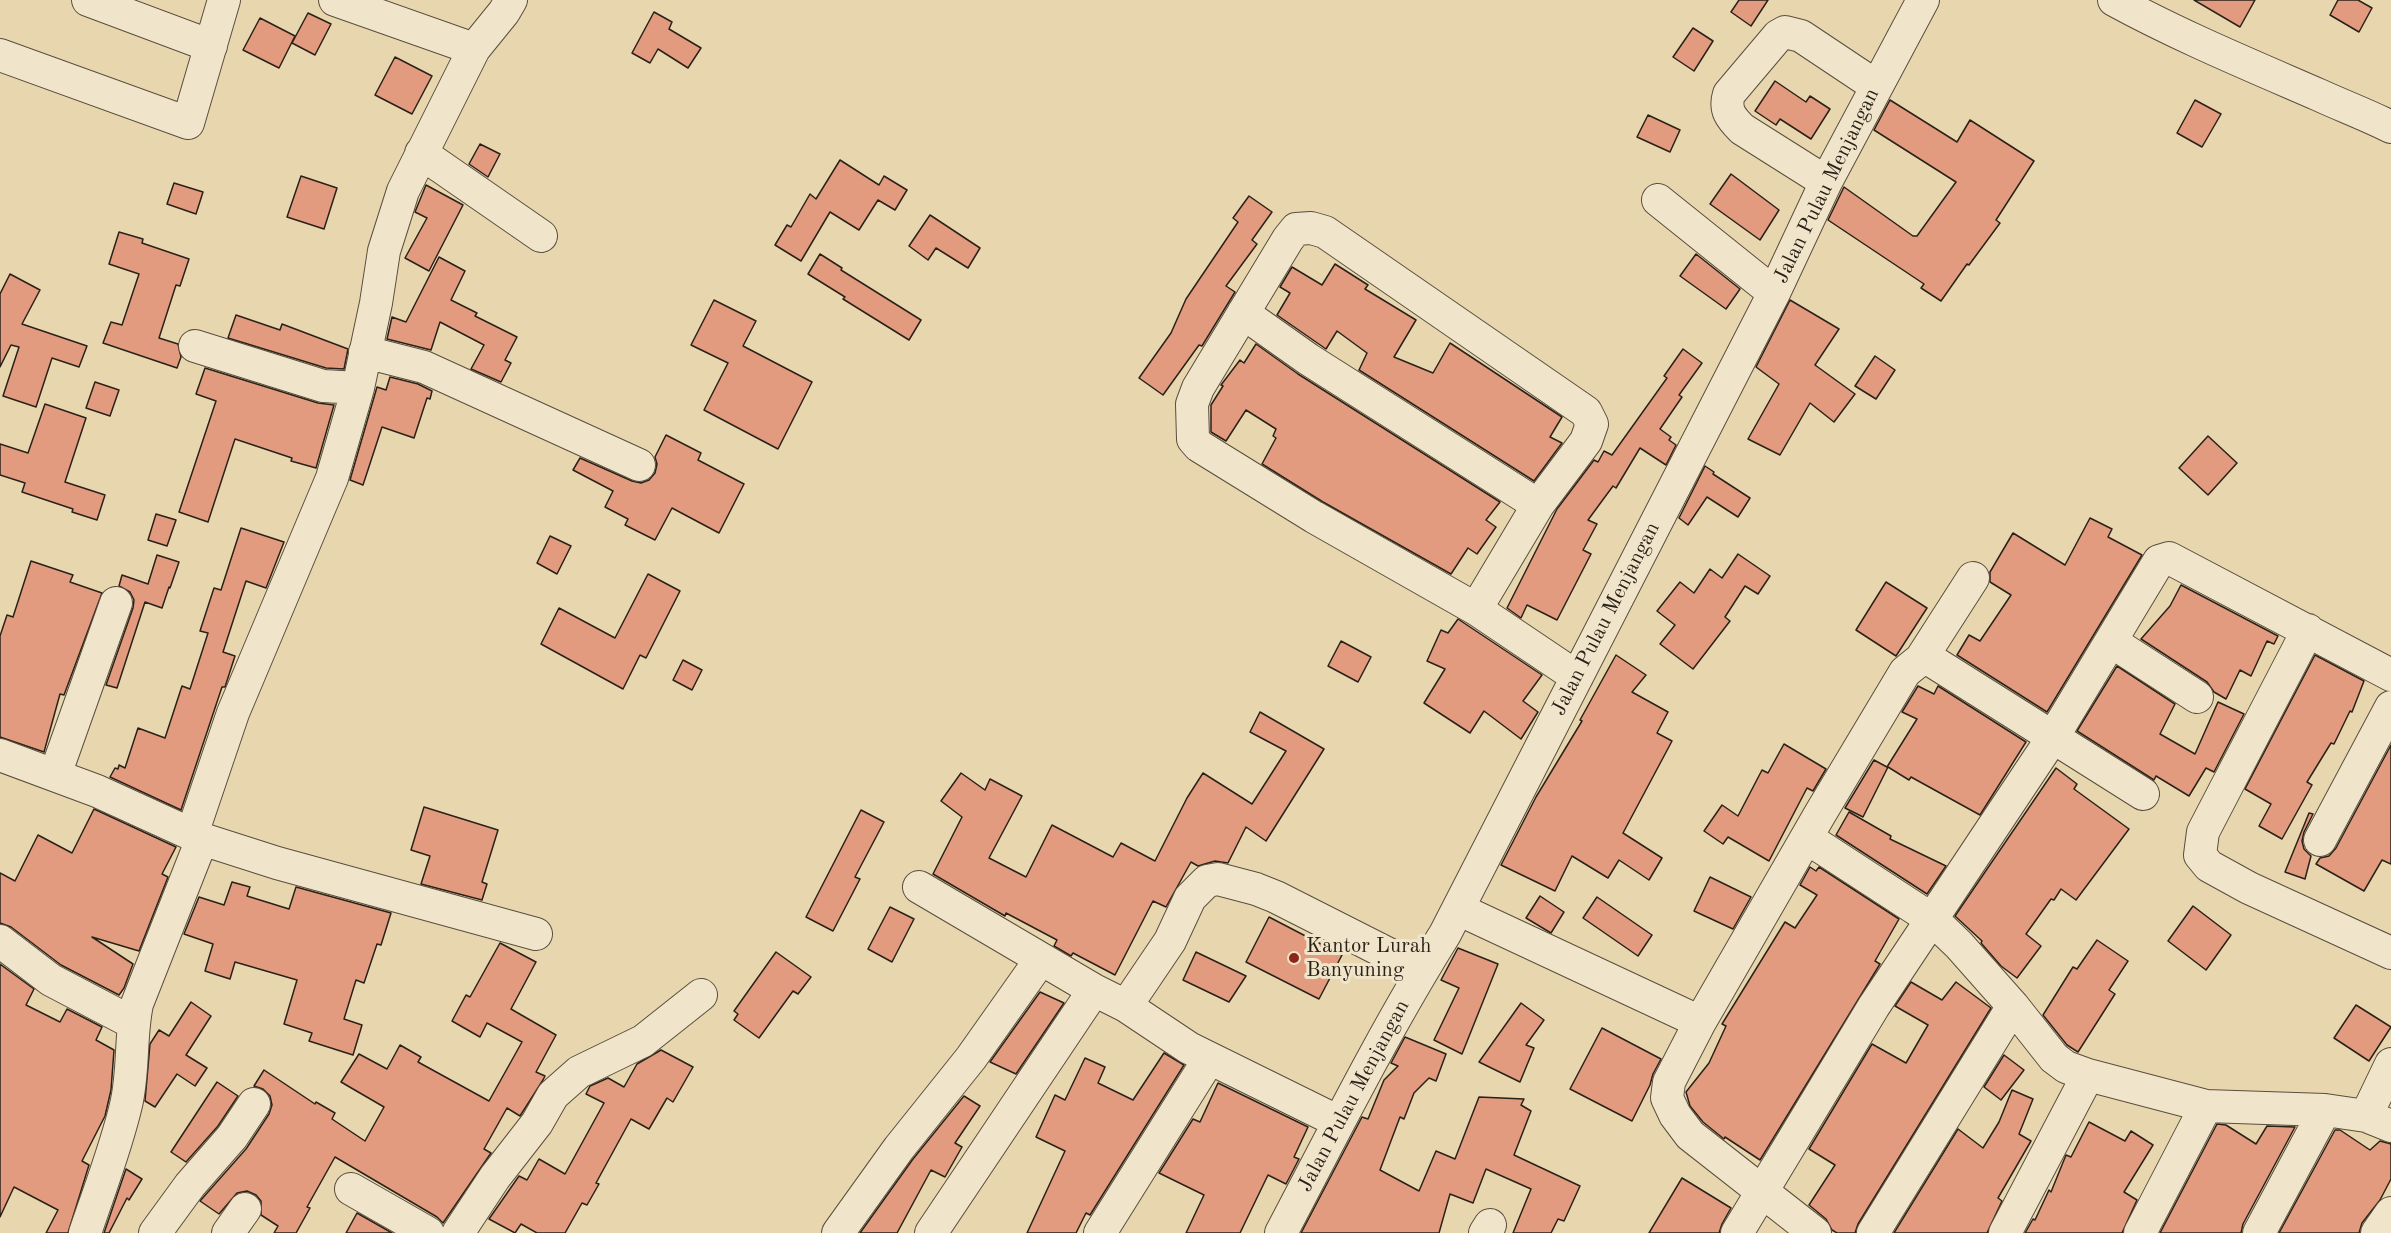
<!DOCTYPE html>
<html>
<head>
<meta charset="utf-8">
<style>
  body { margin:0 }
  canvas { display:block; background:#e8d7ae }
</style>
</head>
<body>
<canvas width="2391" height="1233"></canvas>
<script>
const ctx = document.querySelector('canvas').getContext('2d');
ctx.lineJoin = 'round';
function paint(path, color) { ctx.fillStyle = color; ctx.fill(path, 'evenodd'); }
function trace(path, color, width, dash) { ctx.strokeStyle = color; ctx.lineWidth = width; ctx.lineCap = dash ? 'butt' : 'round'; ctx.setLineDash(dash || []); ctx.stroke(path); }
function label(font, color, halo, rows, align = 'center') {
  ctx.font = font + ' "Old Standard TT",serif'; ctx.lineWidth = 6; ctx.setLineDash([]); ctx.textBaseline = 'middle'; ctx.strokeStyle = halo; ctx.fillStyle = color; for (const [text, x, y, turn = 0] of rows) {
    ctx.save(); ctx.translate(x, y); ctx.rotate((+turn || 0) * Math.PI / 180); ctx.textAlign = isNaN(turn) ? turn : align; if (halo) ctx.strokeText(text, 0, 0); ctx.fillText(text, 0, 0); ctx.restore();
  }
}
const building = new Path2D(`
  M 1739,0 L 1768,0 L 1751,26 L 1731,12 Z
  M 2194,0 L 2255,0 L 2240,27 Z
  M 2338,0 L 2358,0 L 2372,8 L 2359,32 L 2330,15 Z
  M 654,12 L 672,22 L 669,29 L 701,48 L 688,68 L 658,49 L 650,63 L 632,53 Z
  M 308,13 L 331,24 L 315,55 L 292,43 Z
  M 260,18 L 295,36 L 279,68 L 243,50 Z
  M 1693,28 L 1713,41 L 1694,71 L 1673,57 Z
  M 395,57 L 432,76 L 412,114 L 375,95 Z
  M 1775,81 L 1806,102 L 1810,96 L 1830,109 L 1811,139 L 1780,119 L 1776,125 L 1755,111 Z
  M 1890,100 L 1957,142 L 1970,120 L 2034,161 L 1996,220 L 2000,223 L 1969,265 L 1967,264 L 1941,301 L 1921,288 L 1924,284 L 1828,220 L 1844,187 L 1913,236 L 1917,236 L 1956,182 L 1874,130 Z
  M 2195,100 L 2221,114 L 2202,147 L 2177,133 Z
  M 1648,115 L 1680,130 L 1670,152 L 1637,137 Z
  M 480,144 L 500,154 L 488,177 L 469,164 Z
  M 840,160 L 879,185 L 884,176 L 907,190 L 895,210 L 878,200 L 859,230 L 830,212 L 801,261 L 775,245 L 787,225 L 791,227 L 810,194 L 816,199 Z
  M 1731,174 L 1779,210 L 1760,240 L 1710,204 Z
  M 301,176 L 337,188 L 324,229 L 287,217 Z
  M 174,183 L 203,192 L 196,214 L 167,204 Z
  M 426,185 L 463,205 L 429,271 L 405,258 L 427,218 L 415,212 Z
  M 1249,196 L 1272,212 L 1252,240 L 1257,244 L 1226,286 L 1235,292 L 1202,346 L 1199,345 L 1163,395 L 1139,378 L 1171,333 L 1186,299 L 1238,222 L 1233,218 Z
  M 930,215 L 980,248 L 968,268 L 936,248 L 928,260 L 909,246 Z
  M 119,232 L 143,239 L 142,243 L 189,259 L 180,286 L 176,285 L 159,338 L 178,344 L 181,357 L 177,368 L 103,343 L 111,322 L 122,325 L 139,274 L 109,264 Z
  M 820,254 L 842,268 L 841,270 L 921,320 L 909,340 L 843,299 L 845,297 L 808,274 Z
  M 1696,254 L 1740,289 L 1726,309 L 1680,276 Z
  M 439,257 L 465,271 L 451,300 L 477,313 L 475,316 L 517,337 L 505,360 L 511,363 L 501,382 L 471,369 L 484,345 L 440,322 L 431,350 L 387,339 L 392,317 L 406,322 Z
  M 1335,264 L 1368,285 L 1365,289 L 1416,320 L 1394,357 L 1433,373 L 1450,343 L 1562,417 L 1550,437 L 1562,443 L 1534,481 L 1359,370 L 1367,353 L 1337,331 L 1326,349 L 1277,315 L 1290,293 L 1280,287 L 1292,267 L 1322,285 Z
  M 10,274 L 40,290 L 22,324 L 87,346 L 79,367 L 52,358 L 36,407 L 3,396 L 19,347 L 11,345 L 0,367 L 0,294 Z
  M 714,300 L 756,321 L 743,346 L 812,382 L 778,449 L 704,410 L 728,363 L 691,345 Z
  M 1790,300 L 1839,329 L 1815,365 L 1855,394 L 1834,422 L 1810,403 L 1780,455 L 1748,439 L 1779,384 L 1756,367 Z
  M 236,315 L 280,330 L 282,324 L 348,349 L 344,369 L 326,368 L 228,338 Z
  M 1256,344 L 1298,374 L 1500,502 L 1486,520 L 1496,527 L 1477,554 L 1468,548 L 1451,574 L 1323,502 L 1262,464 L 1276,438 L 1273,436 L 1276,429 L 1246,410 L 1226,441 L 1211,432 L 1211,405 L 1223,386 L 1221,385 L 1240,360 L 1244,363 Z
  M 1683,349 L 1702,363 L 1679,395 L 1682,397 L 1660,429 L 1671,437 L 1669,440 L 1676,445 L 1666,465 L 1640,448 L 1616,488 L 1613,486 L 1588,520 L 1597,524 L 1583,550 L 1591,554 L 1557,620 L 1527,605 L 1521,618 L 1507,608 L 1557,509 L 1594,460 L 1598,462 L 1604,451 L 1612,455 L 1667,378 L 1664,376 Z
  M 1875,356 L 1895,370 L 1876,399 L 1855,386 Z
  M 205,368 L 318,403 L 334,405 L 316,468 L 291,461 L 292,458 L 235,439 L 208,522 L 179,512 L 216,401 L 196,394 Z
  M 390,377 L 418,384 L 432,391 L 430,399 L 427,398 L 414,438 L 382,427 L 363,485 L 350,480 L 377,387 L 386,390 Z
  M 95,382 L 119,390 L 110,416 L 86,408 Z
  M 45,404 L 86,418 L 65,482 L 105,495 L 97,520 L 72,512 L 73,509 L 22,492 L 25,483 L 0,475 L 0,444 L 28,453 Z
  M 666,435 L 701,453 L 698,460 L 744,484 L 719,533 L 672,508 L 655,540 L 625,525 L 628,519 L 605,507 L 613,491 L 573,470 L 580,458 L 632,481 L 641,483 L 649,480 L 655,473 L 657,464 L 655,457 Z
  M 2208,436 L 2237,463 L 2208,495 L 2179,468 Z
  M 1705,466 L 1714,472 L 1713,474 L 1750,498 L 1738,517 L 1707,497 L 1688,525 L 1679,518 Z
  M 156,514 L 176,520 L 167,546 L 148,540 Z
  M 2090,518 L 2112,529 L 2108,537 L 2142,555 L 2047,712 L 1957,655 L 1969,635 L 1980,641 L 2011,595 L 1990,582 L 1990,572 L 2013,533 L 2065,565 Z
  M 241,528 L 284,542 L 266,588 L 246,581 L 223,652 L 235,656 L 225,687 L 222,687 L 181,810 L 110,777 L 115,768 L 118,769 L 119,765 L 125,768 L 138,728 L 165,738 L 182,686 L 190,689 L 208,633 L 200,631 L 214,588 L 221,590 Z
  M 550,536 L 571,546 L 557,574 L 537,563 Z
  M 1738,554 L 1770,576 L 1758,594 L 1745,586 L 1725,617 L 1730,621 L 1693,669 L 1660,644 L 1675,625 L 1657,611 L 1680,582 L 1694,593 L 1710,569 L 1722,578 Z
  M 157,555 L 179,562 L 170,588 L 169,587 L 162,608 L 145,602 L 117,688 L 106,685 L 133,608 L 134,600 L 130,592 L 119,586 L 122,575 L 148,584 Z
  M 31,561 L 73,575 L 70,582 L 102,593 L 64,695 L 60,694 L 44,752 L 0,737 L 0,636 L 7,615 L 13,617 Z
  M 648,574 L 680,591 L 646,658 L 640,655 L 623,689 L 541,644 L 559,608 L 615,638 Z
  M 1886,582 L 1927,608 L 1896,656 L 1856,630 Z
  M 2181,585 L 2278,636 L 2274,644 L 2267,641 L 2251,676 L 2240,670 L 2226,699 L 2214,692 L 2207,682 L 2141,639 L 2170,606 Z
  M 1458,619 L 1542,675 L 1523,701 L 1538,712 L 1521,739 L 1484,711 L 1470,733 L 1424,703 L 1445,669 L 1427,661 L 1441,630 L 1448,633 Z
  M 1341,641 L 1371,657 L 1358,682 L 1328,666 Z
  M 1616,655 L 1646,675 L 1632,692 L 1668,712 L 1657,733 L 1672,741 L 1623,833 L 1662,858 L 1649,880 L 1619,860 L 1608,878 L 1572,856 L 1555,891 L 1501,865 L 1536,797 L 1582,721 L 1580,720 Z
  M 2315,655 L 2364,681 L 2352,712 L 2350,711 L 2334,744 L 2331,743 L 2307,782 L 2312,785 L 2282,839 L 2259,826 L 2271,804 L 2245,789 Z
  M 683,660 L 702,670 L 692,690 L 673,680 Z
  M 2117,666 L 2175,704 L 2160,734 L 2195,754 L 2218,702 L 2244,714 L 2214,772 L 2206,768 L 2189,796 L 2156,776 L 2154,780 L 2077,731 Z
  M 1918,686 L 1934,694 L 1938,686 L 2026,742 L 1980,815 L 1911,777 L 1909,780 L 1888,767 L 1863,817 L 1845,808 L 1874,760 L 1887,767 L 1917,719 L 1902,712 Z
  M 1260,712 L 1324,749 L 1266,841 L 1246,827 L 1228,863 L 1215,861 L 1198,866 L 1191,862 L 1166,907 L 1153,901 L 1115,975 L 1073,953 L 1071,956 L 1054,946 L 1057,940 L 1006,913 L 1005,916 L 933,874 L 962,817 L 941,801 L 961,773 L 985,790 L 990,779 L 1022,796 L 989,858 L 1026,877 L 1052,825 L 1113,857 L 1121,843 L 1155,861 L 1187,798 L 1203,773 L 1252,804 L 1286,751 L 1250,732 Z
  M 1784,744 L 1826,769 L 1813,791 L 1807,788 L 1769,861 L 1728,837 L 1723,844 L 1704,831 L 1722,805 L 1738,816 L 1762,770 L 1768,773 Z
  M 2391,745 L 2391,864 L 2382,860 L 2364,891 L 2316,864 L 2320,858 L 2329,856 L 2336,848 Z
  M 2056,768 L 2077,784 L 2074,789 L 2129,829 L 2076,900 L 2061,889 L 2054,900 L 2051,899 L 2026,934 L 2041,946 L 2017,978 L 2001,966 L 1981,943 L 1982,941 L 1955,916 Z
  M 424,807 L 498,830 L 482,882 L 487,884 L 482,900 L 421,884 L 430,856 L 411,850 Z
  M 94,809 L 176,847 L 162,874 L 168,877 L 139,951 L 92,937 L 133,964 L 124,988 L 119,995 L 61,965 L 11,927 L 0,923 L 0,873 L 15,881 L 38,835 L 72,853 Z
  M 861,810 L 884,822 L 855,877 L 860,879 L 833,931 L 806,917 Z
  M 1849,812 L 1891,836 L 1890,839 L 1946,866 L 1927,894 L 1836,835 Z
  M 2309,813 L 2313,814 L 2304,832 L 2302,841 L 2304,849 L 2311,856 L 2305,879 L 2285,872 Z
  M 1810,867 L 1816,871 L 1819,867 L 1899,919 L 1875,961 L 1880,964 L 1760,1160 L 1725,1137 L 1724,1139 L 1703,1122 L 1690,1106 L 1686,1092 L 1709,1063 L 1726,1026 L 1722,1024 L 1785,922 L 1795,928 L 1817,895 L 1800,885 Z
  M 1710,877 L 1751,897 L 1733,929 L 1694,911 Z
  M 232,882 L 250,887 L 247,896 L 289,909 L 296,887 L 391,913 L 381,945 L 377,944 L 364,983 L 356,980 L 344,1019 L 362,1025 L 353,1055 L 309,1041 L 312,1033 L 284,1024 L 297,980 L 235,962 L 230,979 L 205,971 L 213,944 L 184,934 L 199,897 L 224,905 Z
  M 1540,896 L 1564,912 L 1551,933 L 1526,918 Z
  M 1597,897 L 1652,935 L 1638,956 L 1583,918 Z
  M 2193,906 L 2231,935 L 2206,970 L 2168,941 Z
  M 890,907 L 914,919 L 892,962 L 868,949 Z
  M 1269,917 L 1342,955 L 1319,999 L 1246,962 Z
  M 2097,940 L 2128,961 L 2109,990 L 2115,994 L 2078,1052 L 2067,1045 L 2043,1015 L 2073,967 L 2077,969 Z
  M 500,943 L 536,962 L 511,1009 L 556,1035 L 536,1072 L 545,1076 L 543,1080 L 520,1116 L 507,1108 L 484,1149 L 491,1153 L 443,1223 L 437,1217 L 335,1157 L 307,1207 L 310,1208 L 296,1233 L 274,1233 L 278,1226 L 261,1215 L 261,1201 L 256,1195 L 247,1191 L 237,1193 L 219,1214 L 200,1201 L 246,1149 L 269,1114 L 272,1105 L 270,1096 L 263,1089 L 254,1086 L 264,1070 L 315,1104 L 316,1102 L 335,1113 L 332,1119 L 365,1141 L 384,1107 L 341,1082 L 359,1054 L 387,1069 L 400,1045 L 421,1057 L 418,1062 L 489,1101 L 522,1042 L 487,1023 L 480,1037 L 452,1021 L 466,995 L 470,997 Z
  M 1458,948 L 1498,964 L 1462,1054 L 1434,1040 L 1459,988 L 1441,980 Z
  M 776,952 L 811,977 L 798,994 L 793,991 L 759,1038 L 734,1020 L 738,1014 L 734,1011 Z
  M 1196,952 L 1246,976 L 1229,1002 L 1183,980 Z
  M 0,964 L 34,989 L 26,1005 L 60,1022 L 67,1009 L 102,1027 L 96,1040 L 114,1050 L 111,1090 L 105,1116 L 82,1161 L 89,1165 L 68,1233 L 46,1233 L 58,1210 L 14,1187 L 0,1217 Z
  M 1911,982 L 1942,1000 L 1956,982 L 1991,1008 L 1858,1224 L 1855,1233 L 1837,1233 L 1832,1230 L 1826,1219 L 1809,1205 L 1835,1165 L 1809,1149 L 1872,1044 L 1906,1063 L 1928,1025 L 1895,1006 Z
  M 1040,992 L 1064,1003 L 1016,1074 L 990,1062 Z
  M 191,1002 L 211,1016 L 186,1055 L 207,1068 L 195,1086 L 177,1074 L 155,1107 L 145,1101 L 150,1044 L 159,1030 L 169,1036 Z
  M 1521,1003 L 1544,1020 L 1526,1045 L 1534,1048 L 1520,1082 L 1479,1062 Z
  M 2356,1005 L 2391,1027 L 2369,1061 L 2334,1038 Z
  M 1602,1028 L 1661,1059 L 1653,1074 L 1650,1085 L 1632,1121 L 1570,1089 Z
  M 1405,1037 L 1446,1054 L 1436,1081 L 1429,1078 L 1414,1093 L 1404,1119 L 1400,1117 L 1380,1170 L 1419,1191 L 1436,1151 L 1455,1159 L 1479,1097 L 1524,1099 L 1521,1105 L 1531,1111 L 1514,1155 L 1580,1186 L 1564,1221 L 1558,1219 L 1551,1233 L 1513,1233 L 1531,1189 L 1486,1169 L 1473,1203 L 1450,1194 L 1439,1233 L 1301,1233 L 1362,1117 L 1368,1119 L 1384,1080 L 1398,1066 L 1391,1063 Z
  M 661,1050 L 693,1067 L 673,1102 L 667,1098 L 649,1129 L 631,1119 L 596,1183 L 599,1184 L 587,1205 L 582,1203 L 565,1233 L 537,1233 L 521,1224 L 515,1233 L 489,1219 L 519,1176 L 527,1180 L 539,1159 L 565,1174 L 604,1103 L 586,1094 L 590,1086 L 608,1078 L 624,1087 L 637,1064 Z
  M 1164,1053 L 1184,1065 L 1090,1215 L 1086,1213 L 1076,1233 L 1027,1233 L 1065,1151 L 1036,1137 L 1055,1095 L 1065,1100 L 1085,1058 L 1105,1067 L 1098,1083 L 1133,1100 Z
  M 2004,1055 L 2024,1070 L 2001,1100 L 1984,1087 Z
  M 217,1082 L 238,1096 L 218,1126 L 186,1162 L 171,1152 Z
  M 1218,1083 L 1308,1127 L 1294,1157 L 1299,1159 L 1286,1184 L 1268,1175 L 1240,1233 L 1186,1233 L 1204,1195 L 1159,1173 L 1193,1119 L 1200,1122 Z
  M 2012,1090 L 2033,1099 L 2019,1134 L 2031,1141 L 1998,1198 L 2002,1201 L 1987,1233 L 1894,1233 L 1958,1129 L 1983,1148 L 1999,1122 Z
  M 964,1096 L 980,1106 L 955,1143 L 962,1147 L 945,1177 L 931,1170 L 897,1233 L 860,1233 L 913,1159 Z
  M 2089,1122 L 2125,1141 L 2131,1131 L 2153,1145 L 2124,1192 L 2137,1200 L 2122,1233 L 2025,1233 L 2033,1219 L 2035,1220 L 2049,1190 L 2051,1192 L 2066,1155 L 2071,1157 Z
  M 2217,1124 L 2226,1125 L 2256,1144 L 2267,1126 L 2295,1127 L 2243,1224 L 2241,1233 L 2160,1233 Z
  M 2335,1130 L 2340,1130 L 2370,1150 L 2380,1141 L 2391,1144 L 2391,1179 L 2380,1200 L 2362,1223 L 2359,1233 L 2279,1233 Z
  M 126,1169 L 142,1179 L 129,1200 L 127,1198 L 109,1233 L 104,1233 Z
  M 1682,1178 L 1731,1208 L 1722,1224 L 1719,1233 L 1649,1233 Z
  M 357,1213 L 392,1233 L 346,1233 Z`);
paint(building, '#e39b80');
trace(building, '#2a2118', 1.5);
const minor = new Path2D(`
  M 88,0 L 211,46
  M 335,0 L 474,49
  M 2114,0 C 2180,36 2250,65 2319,95 C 2343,106 2367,115 2391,127
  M 0,55 L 188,123 L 224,0
  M 421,153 L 541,236
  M 1826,182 L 1742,129 C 1731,118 1724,110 1729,94 L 1778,36 L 1785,32 L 1801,36 L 1876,86
  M 1658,200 L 1774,293
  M 1243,313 L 1308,359 L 1538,505
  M 195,346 L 323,386 L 358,388
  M 365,352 L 424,367 L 639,465
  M 1476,609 L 1538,505 L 1586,441 L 1592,424 L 1586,412 L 1325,232 L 1311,228 L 1296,229 L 1288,239 L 1198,388 L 1192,404 L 1193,439 L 1199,446 L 1314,517 L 1476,609 L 1577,677
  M 2308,630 L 2203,832 L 2200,855 L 2209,866 L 2249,888 L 2391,953
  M 2112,642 L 2197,697
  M 1921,659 L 1932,661 L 2143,794
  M 0,755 L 97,791 L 202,839 L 277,863 L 536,934
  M 55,775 L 116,603
  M 192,834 L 233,713 L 332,478 L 358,388 L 376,303 L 384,251 L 403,191 L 474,49 L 504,12 L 511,0
  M 1807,838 L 1933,920 L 1959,945 L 2013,1006 L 2054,1058 L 2066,1067 L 2088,1075 L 2206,1106 L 2325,1110 L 2366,1116 L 2391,1126
  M 2320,840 L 2391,707
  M 919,887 L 1094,990 L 1126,1006 L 1189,1048 L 1339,1122
  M 1458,909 L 1700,1022
  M 0,941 L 51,980 L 133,1023
  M 1126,1006 L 1170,941 L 1190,898 L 1207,881 L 1218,879 L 1256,889 L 1276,897 L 1422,971
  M 2366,1116 L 2391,1064
  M 351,1189 L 428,1233
  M 85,1233 C 99,1191 116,1148 126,1105 C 134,1072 130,1037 137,1004 L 202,839
  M 155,1233 L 190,1185 L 232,1137 L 254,1104
  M 228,1233 L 245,1209
  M 458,1233 L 495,1177 L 537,1123 L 553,1095 L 579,1072 L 643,1041 L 701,995
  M 838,1233 L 899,1148 L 971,1058 L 1041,959
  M 931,1233 L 1094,990
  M 1100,1233 L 1209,1059
  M 1281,1233 C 1334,1132 1385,1030 1445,934 L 1774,293 L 1826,182 L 1923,0
  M 1485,1233 L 1490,1225
  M 1737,1233 L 1874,1006 L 2053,737 L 2159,561 L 2169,558 L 2391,675
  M 1815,1233 L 1690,1135 L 1675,1115 L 1667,1098 L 1669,1082 L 1700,1022 L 1820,814 L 1905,672 L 1921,659 L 1973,578
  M 1873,1233 L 2013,1006
  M 2005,1233 L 2088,1075
  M 2140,1233 L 2206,1106
  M 2259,1233 L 2325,1110
  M 2377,1233 L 2391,1213`);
trace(minor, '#5a4e3e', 34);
trace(minor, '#f0e5ca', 32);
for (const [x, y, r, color] of [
  [1294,958,6,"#8f2418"]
]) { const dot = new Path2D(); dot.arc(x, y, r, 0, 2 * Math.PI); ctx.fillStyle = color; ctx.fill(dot); trace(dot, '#f0e5ca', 2); }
label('21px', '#2a2118', '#f0e5ca', [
  ["Jalan Pulau Menjangan",1827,186,-64],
  ["Jalan Pulau Menjangan",1606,619,-63],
  ["Jalan Pulau Menjangan",1354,1096,-62]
]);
label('21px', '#2a2118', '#f0e5ca', [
  ["Kantor Lurah",1306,946],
  ["Banyuning",1306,970]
], 'left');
</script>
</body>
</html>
